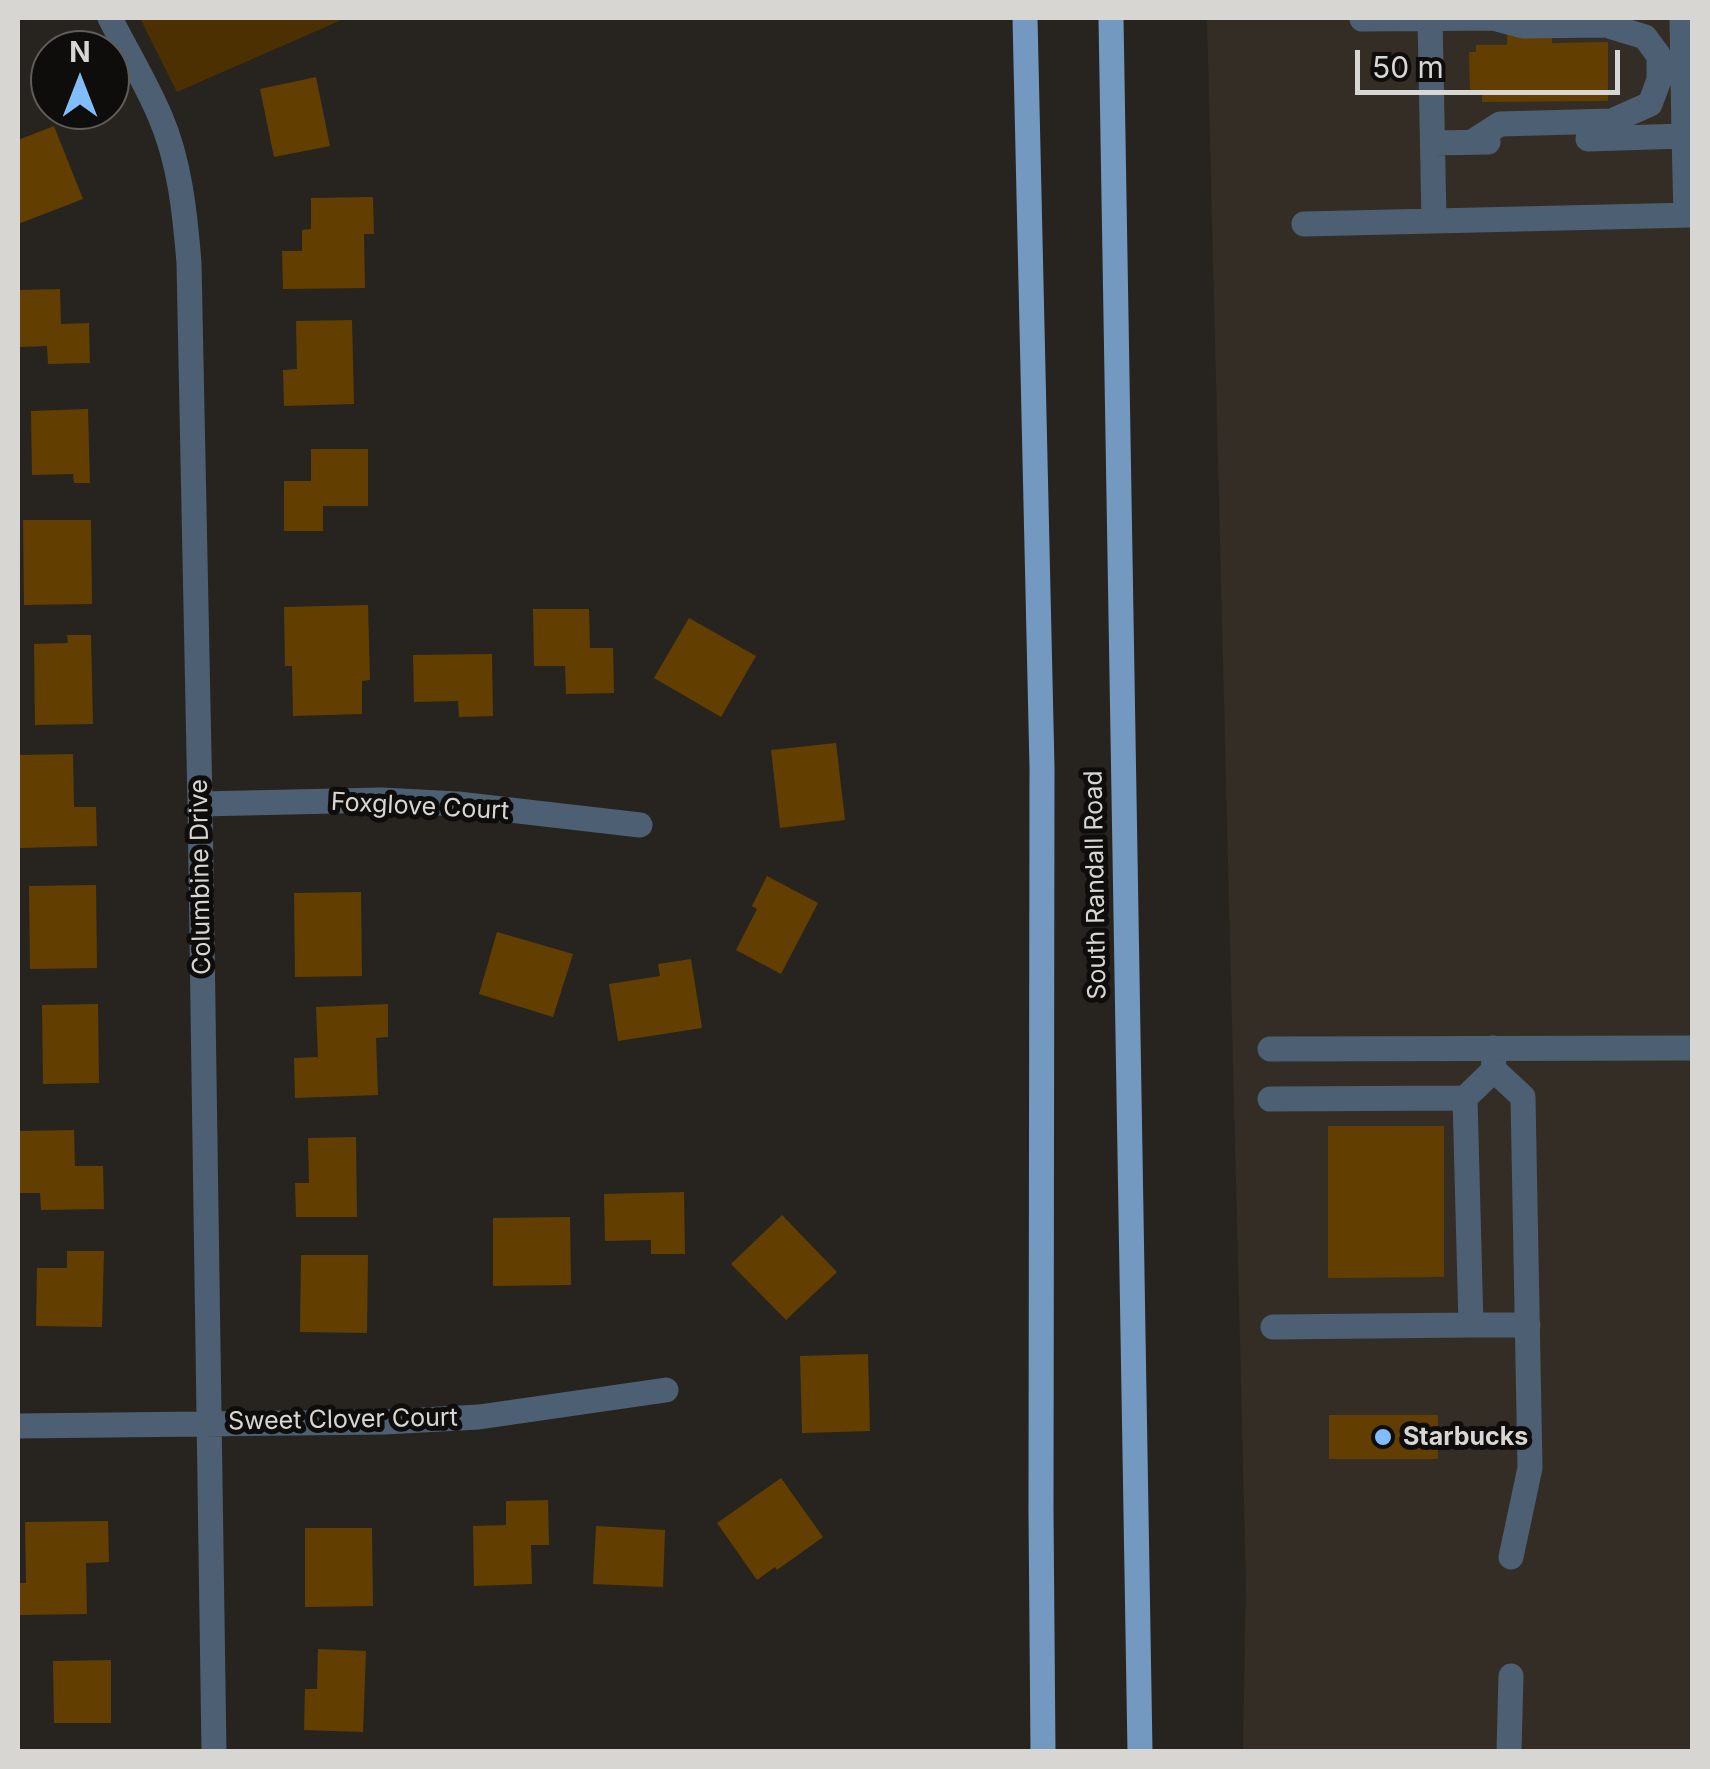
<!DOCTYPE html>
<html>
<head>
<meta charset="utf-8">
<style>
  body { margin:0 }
  #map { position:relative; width:1710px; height:1769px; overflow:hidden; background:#27241f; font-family:Inter,sans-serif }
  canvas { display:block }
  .frame { position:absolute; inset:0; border:20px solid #d8d6d3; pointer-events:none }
  .north { position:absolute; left:30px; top:30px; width:100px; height:100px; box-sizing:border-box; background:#0f0d0b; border:2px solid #5f5d5b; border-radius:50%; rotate:0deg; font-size:28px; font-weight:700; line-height:40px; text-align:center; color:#d8d6d3 }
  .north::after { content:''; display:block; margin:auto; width:35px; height:45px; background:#81bdfa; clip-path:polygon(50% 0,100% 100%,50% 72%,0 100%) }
  .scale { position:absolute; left:1355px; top:50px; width:265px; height:45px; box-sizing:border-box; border:5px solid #d8d6d3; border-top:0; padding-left:12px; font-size:30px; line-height:35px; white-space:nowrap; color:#d8d6d3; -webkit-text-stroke:8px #0f0d0b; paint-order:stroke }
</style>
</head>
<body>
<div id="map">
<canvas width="1710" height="1769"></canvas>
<div class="frame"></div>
<div class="north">N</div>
<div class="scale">50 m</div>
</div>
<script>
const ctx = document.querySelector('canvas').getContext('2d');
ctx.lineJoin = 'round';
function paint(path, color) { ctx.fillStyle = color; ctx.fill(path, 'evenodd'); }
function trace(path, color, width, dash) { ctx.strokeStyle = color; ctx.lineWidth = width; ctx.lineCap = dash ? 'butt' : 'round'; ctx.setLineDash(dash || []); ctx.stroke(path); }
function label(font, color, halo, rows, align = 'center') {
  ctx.font = font + ' Inter,sans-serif'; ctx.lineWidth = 10; ctx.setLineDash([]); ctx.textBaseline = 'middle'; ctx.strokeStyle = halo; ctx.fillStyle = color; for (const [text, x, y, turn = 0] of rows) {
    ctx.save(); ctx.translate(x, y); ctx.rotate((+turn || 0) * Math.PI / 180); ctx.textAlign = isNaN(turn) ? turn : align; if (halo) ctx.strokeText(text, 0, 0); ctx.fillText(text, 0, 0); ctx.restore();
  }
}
paint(new Path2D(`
  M 1207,18 L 1692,18 L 1692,1751 L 1243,1751 L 1246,1583 Z`), '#342d25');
paint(new Path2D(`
  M 140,18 L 346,18 L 177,92 Z`), '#4c3002');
paint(new Path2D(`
  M 1507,34 L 1552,34 L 1552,43 L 1608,42 L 1608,101 L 1482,102 L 1482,91 L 1470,91 L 1469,52 L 1476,52 L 1476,45 L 1507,45 Z
  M 316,77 L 330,146 L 274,157 L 260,89 Z
  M 54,126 L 83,199 L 18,224 L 18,140 Z
  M 373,197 L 374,234 L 364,234 L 365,288 L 283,289 L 282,251 L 302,251 L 302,230 L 311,229 L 311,198 Z
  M 60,289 L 61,324 L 89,323 L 90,363 L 48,364 L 47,346 L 18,347 L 18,290 Z
  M 352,320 L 354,404 L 284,406 L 283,370 L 297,369 L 296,321 Z
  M 88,409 L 90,483 L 74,483 L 73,474 L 32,475 L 31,411 Z
  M 311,449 L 368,449 L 368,506 L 323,506 L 323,531 L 284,531 L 284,481 L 311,481 Z
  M 23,520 L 91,520 L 92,604 L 24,605 Z
  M 368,605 L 370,680 L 362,681 L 362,714 L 293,716 L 292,666 L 285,666 L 284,607 Z
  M 533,609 L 589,609 L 590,648 L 613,648 L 614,693 L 566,694 L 565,666 L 534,666 Z
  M 689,618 L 756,656 L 721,717 L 654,678 Z
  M 67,635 L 91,635 L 93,724 L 35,725 L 34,644 L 68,643 Z
  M 492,654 L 493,716 L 459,717 L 458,701 L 414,702 L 413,655 Z
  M 836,743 L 845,820 L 780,828 L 771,750 Z
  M 73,754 L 74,807 L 96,807 L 97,846 L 18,848 L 18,755 Z
  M 767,876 L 818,903 L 781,974 L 736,950 L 757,909 L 752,906 Z
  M 96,885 L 97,968 L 30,969 L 29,886 Z
  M 361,892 L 362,976 L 295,977 L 294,893 Z
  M 497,932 L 573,954 L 553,1017 L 479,994 Z
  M 691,959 L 702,1028 L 618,1041 L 609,984 L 660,976 L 658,964 Z
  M 98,1004 L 99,1083 L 43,1084 L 42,1005 Z
  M 388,1004 L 388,1037 L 376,1038 L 378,1095 L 295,1098 L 294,1058 L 318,1057 L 316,1007 Z
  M 1328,1126 L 1444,1126 L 1444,1277 L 1328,1278 Z
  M 74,1130 L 75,1166 L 103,1166 L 104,1209 L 41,1210 L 40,1193 L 18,1193 L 18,1131 Z
  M 356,1137 L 357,1217 L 296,1217 L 295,1183 L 309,1183 L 308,1138 Z
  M 684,1192 L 685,1254 L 651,1254 L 651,1240 L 605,1241 L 604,1194 Z
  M 782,1215 L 837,1272 L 786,1320 L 731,1264 Z
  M 570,1217 L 571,1285 L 493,1286 L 493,1218 Z
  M 67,1251 L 104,1251 L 102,1327 L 36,1326 L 37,1268 L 67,1268 Z
  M 301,1255 L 368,1255 L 367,1333 L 300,1332 Z
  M 868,1354 L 870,1431 L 802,1433 L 800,1356 Z
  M 1329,1415 L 1438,1415 L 1438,1459 L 1329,1459 Z
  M 781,1478 L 823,1537 L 777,1570 L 775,1567 L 757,1580 L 717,1523 Z
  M 548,1500 L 549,1545 L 531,1545 L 532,1584 L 474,1586 L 473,1526 L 506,1525 L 506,1501 Z
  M 108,1521 L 109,1562 L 86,1563 L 87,1614 L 18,1615 L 18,1583 L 26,1583 L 25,1522 Z
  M 596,1526 L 665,1530 L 663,1587 L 593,1584 Z
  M 305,1528 L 372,1528 L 373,1606 L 305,1607 Z
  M 318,1649 L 366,1651 L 363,1732 L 304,1730 L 305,1689 L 317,1689 Z
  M 111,1660 L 111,1723 L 54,1723 L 53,1661 Z`), '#623f01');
trace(new Path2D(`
  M 110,18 C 126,50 146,83 160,116 C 180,162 185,214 189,263 L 200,804 L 214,1752
  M 1430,18 L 1434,221
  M 1362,19 L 1508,18
  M 1684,136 L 1686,215
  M 1588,139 L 1684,136 L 1682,18
  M 1472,142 L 1500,124 L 1612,121 L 1650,104 L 1659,80 L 1659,56 L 1645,37 L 1606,25 L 1523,26 L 1493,18
  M 1433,143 L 1488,142
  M 1304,224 L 1692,215
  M 200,804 L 381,800 L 458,804 L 640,825
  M 1493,1048 L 1494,1070 L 1523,1097 L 1530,1468 L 1511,1557
  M 1270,1049 L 1692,1048
  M 1494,1070 L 1465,1098 L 1471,1325 L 1528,1325
  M 1270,1099 L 1465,1098
  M 1273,1327 L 1471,1325
  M 18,1426 L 384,1422 L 479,1417 L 666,1390
  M 1509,1752 L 1511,1676`), '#4d5f72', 25);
trace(new Path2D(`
  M 1025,18 L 1042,768 L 1041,1511 L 1043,1752
  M 1111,18 L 1140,1752`), '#7499c1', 25);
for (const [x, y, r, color] of [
  [1383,1437,10,"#81bdfa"]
]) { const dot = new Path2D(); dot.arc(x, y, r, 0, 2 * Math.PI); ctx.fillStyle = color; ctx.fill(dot); trace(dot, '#0f0d0b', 4); }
label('25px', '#d8d6d3', '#0f0d0b', [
  ["Foxglove Court",420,807,3],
  ["Columbine Drive",201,877,-91],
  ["South Randall Road",1096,885,-91],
  ["Sweet Clover Court",343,1420,-1]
]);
label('bold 25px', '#d8d6d3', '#0f0d0b', [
  ["Starbucks",1403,1437]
], 'left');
</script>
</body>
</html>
